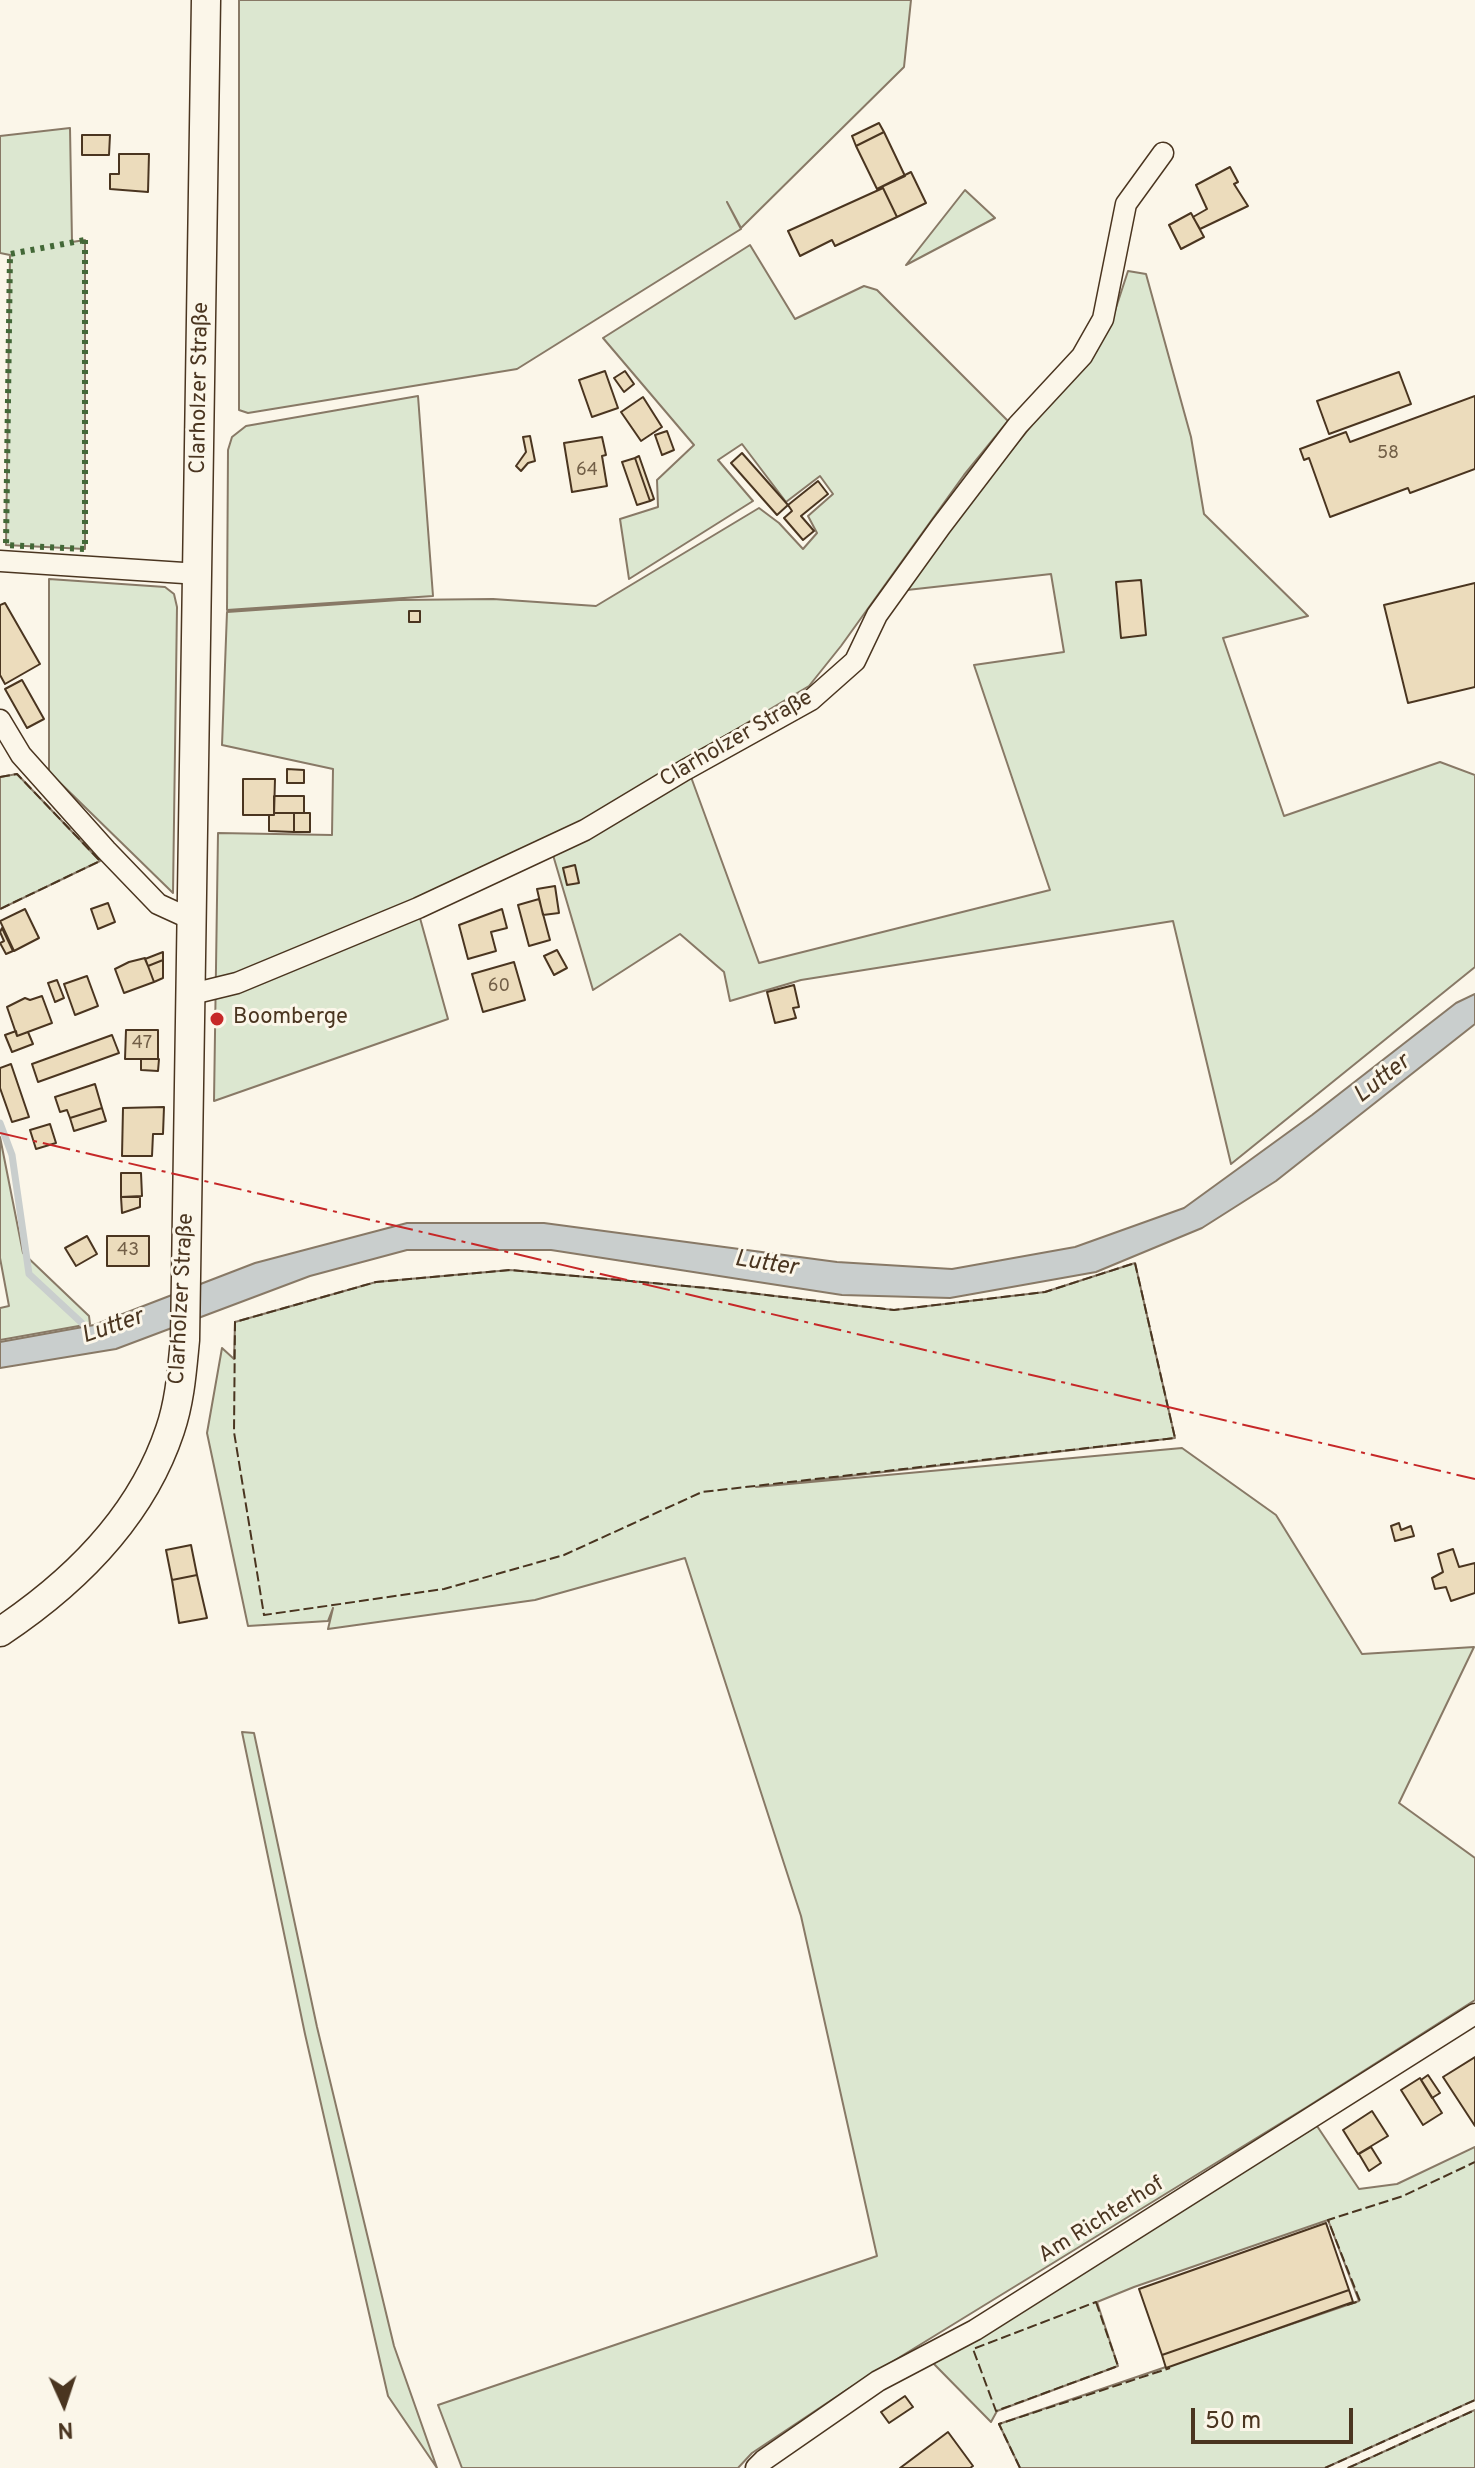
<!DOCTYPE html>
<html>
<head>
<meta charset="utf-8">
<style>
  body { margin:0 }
  #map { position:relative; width:1475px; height:2468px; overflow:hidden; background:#fbf6e9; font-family:Overpass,sans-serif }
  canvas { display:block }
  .north { position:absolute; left:24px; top:2364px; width:80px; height:80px; -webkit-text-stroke:6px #fbf6e9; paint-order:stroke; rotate:177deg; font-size:22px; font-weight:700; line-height:32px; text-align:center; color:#4a3520 }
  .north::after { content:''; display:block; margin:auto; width:28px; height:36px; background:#4a3520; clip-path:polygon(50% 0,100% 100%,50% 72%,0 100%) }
  .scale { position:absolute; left:1191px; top:2408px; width:162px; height:36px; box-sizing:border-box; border:4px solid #4a3520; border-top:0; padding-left:10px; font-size:24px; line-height:28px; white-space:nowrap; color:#4a3520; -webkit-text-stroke:6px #fbf6e9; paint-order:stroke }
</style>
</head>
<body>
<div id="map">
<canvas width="1475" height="2468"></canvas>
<div class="north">N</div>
<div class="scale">50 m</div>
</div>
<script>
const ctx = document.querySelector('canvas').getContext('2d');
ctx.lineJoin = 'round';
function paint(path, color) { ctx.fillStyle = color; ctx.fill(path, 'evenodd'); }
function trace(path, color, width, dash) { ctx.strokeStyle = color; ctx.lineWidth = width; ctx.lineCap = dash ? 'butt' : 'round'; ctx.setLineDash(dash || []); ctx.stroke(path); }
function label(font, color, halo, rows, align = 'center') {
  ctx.font = font + ' Overpass,sans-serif'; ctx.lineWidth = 6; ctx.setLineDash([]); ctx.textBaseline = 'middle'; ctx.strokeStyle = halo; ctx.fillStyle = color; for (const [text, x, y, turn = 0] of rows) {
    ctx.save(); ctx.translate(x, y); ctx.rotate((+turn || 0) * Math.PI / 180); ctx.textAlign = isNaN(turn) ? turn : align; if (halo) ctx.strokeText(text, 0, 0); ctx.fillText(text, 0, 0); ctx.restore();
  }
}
const green = new Path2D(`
  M 239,0 L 911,0 L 904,67 L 741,228 L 727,202 L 741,229 L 517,369 L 248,413 L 239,410 Z
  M 70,128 L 72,242 L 85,240 L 85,549 L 6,545 L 10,255 L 0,253 L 0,136 Z
  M 965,190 L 995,218 L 906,265 Z
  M 750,245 L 795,319 L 864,286 L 877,290 L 1008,421 L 964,475 L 841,646 L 809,686 L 580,822 L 415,900 L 448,1019 L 214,1101 L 218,833 L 332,835 L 333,769 L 222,745 L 227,612 L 399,600 L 493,599 L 596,606 L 759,508 L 779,523 L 803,549 L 817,533 L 808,516 L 833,494 L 820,476 L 786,502 L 742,444 L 718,460 L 753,501 L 629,579 L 620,519 L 658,507 L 657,480 L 694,445 L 603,338 Z
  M 1128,271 L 1146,274 L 1191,437 L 1204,514 L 1308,616 L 1223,638 L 1284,816 L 1440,762 L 1475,775 L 1475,967 L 1231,1164 L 1173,921 L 801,980 L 730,1001 L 724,972 L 680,934 L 593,990 L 553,855 L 691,777 L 759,963 L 1050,890 L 974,665 L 1064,652 L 1051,574 L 907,590 L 947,530 L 1085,359 L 1112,320 Z
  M 418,396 L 433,596 L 227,610 L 228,450 L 232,437 L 246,426 Z
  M 49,579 L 165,587 L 174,594 L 177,607 L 173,893 L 49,772 Z
  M 17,774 L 100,861 L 0,909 L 0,777 Z
  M 0,1137 L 23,1253 L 89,1316 L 90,1324 L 0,1340 L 0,1308 L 9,1306 L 0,1258 Z
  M 1135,1263 L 1175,1438 L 756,1487 L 1182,1448 L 1276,1515 L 1362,1654 L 1474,1647 L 1399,1803 L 1475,1858 L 1475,2000 L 1307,2107 L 848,2389 L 752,2453 L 738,2468 L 462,2468 L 438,2405 L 877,2256 L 801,1916 L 685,1558 L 535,1600 L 328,1629 L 333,1608 L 328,1621 L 248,1626 L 207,1433 L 222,1348 L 234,1359 L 235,1322 L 376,1282 L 510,1270 L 707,1288 L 894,1310 L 1045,1292 Z
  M 242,1732 L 254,1733 L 317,2027 L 394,2346 L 437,2468 L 388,2396 L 305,2034 Z
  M 1317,2126 L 1359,2189 L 1397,2184 L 1475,2147 L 1475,2400 L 1325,2468 L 1020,2468 L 999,2424 L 1359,2301 L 1328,2220 L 1134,2287 L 1097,2302 L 1118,2366 L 997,2411 L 991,2422 L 933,2363 Z
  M 1475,2410 L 1475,2468 L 1348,2468 Z`);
paint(green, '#dce7d0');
trace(green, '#887966', 2);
const water = new Path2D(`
  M 1475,994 L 1475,1024 L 1276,1181 L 1202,1228 L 1096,1272 L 950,1298 L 842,1295 L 551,1250 L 407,1250 L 310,1276 L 116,1349 L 0,1368 L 0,1342 L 94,1325 L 255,1263 L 407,1223 L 544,1223 L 837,1262 L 952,1269 L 1075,1247 L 1184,1208 L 1312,1115 L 1456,1003 Z`);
paint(water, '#c9cecd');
trace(water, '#887966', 2);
trace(new Path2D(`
  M 0,1123 L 12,1155 L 29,1274 L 85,1326 L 86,1333`), '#c9cecd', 7);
const building = new Path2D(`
  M 879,123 L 884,132 L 856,146 L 852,136 Z
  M 884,132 L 905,176 L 877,189 L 856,146 Z
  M 82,135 L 110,135 L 109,155 L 82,155 Z
  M 119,154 L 149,154 L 148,192 L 110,189 L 110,174 L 119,174 Z
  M 1230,167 L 1238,182 L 1234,184 L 1248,206 L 1200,229 L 1193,217 L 1207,209 L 1196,185 Z
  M 911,172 L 926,203 L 897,217 L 883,188 L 877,189 Z
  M 883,188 L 897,217 L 835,246 L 832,240 L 800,256 L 788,231 Z
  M 1191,213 L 1204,237 L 1181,249 L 1169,225 Z
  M 605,371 L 618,408 L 592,417 L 579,380 Z
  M 625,371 L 634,384 L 624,392 L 614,378 Z
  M 1399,372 L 1411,404 L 1329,434 L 1317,401 Z
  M 1475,396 L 1475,469 L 1410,493 L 1408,488 L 1330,517 L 1309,458 L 1304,460 L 1300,449 L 1346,432 L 1350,442 Z
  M 643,397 L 662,427 L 641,441 L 621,412 Z
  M 667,431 L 674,450 L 662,455 L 655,435 Z
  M 530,436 L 535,461 L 528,463 L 521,471 L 516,466 L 526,452 L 523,437 Z
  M 602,437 L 606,455 L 602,456 L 607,486 L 572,492 L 564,443 Z
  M 742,453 L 788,505 L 777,515 L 731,463 Z
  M 639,456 L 654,499 L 650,501 L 635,458 Z
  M 635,458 L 650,501 L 637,505 L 622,462 Z
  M 818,481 L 828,494 L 801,516 L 814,531 L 803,540 L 784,518 L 792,511 L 788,505 Z
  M 1141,580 L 1146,635 L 1121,638 L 1116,582 Z
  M 1475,583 L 1475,687 L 1408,703 L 1384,605 Z
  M 5,603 L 40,664 L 5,684 L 0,675 L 0,605 Z
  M 409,611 L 420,611 L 420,622 L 409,622 Z
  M 22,680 L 44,719 L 27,728 L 5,689 Z
  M 287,769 L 304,770 L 304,783 L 287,783 Z
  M 243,779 L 275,779 L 274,815 L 243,815 Z
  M 274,796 L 304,796 L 304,813 L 274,813 Z
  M 274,813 L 294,813 L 294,832 L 269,831 L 269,815 L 274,815 Z
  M 294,813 L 310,813 L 310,832 L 294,832 Z
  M 575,865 L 579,883 L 567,885 L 563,868 Z
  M 555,886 L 559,913 L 543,915 L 537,889 Z
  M 539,899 L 550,940 L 529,946 L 518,905 Z
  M 108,903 L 115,922 L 98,929 L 91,909 Z
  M 25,909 L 39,938 L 14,951 L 0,921 Z
  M 502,909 L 507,928 L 491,932 L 496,951 L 468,959 L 459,925 Z
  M 2,928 L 13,951 L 6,954 L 0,943 L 4,941 L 0,932 Z
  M 557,950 L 567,968 L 554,975 L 544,956 Z
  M 163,952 L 163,960 L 148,966 L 145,959 Z
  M 145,958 L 154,982 L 124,993 L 115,969 L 129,962 Z
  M 163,960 L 163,978 L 154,982 L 148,966 Z
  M 514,962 L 525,1000 L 483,1012 L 472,974 Z
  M 87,976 L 98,1006 L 75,1015 L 64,984 Z
  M 57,980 L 64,998 L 55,1002 L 48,983 Z
  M 794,985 L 799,1007 L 793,1008 L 796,1018 L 775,1023 L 767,992 Z
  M 42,996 L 52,1023 L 17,1036 L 7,1007 L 25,998 L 30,1000 Z
  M 126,1030 L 158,1030 L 158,1059 L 125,1059 Z
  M 16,1031 L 17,1036 L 28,1032 L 33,1044 L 12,1052 L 5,1035 Z
  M 112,1035 L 119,1053 L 38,1082 L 32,1064 Z
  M 141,1059 L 159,1059 L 158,1071 L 141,1070 Z
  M 11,1064 L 29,1117 L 12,1122 L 0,1088 L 0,1068 Z
  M 95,1084 L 102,1108 L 70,1118 L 67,1110 L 60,1112 L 55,1097 Z
  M 164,1107 L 163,1134 L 153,1134 L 152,1156 L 122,1156 L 123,1108 Z
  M 102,1108 L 106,1121 L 74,1131 L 70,1118 Z
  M 50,1124 L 56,1143 L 36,1149 L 30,1130 Z
  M 121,1173 L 141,1173 L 142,1196 L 121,1197 Z
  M 121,1197 L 140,1197 L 140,1207 L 122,1213 Z
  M 87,1236 L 97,1254 L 76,1266 L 65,1248 Z
  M 107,1236 L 149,1236 L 149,1266 L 107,1266 Z
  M 1399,1523 L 1401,1530 L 1411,1526 L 1414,1536 L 1395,1541 L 1391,1526 Z
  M 191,1545 L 197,1575 L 172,1580 L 166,1550 Z
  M 1453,1549 L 1459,1567 L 1475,1563 L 1475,1593 L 1451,1601 L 1446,1587 L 1435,1589 L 1432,1578 L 1443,1572 L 1438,1554 Z
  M 197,1575 L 207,1618 L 179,1623 L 172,1580 Z
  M 1475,2057 L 1475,2126 L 1443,2077 Z
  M 1428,2075 L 1440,2093 L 1432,2098 L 1421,2080 Z
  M 1420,2078 L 1442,2113 L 1423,2125 L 1401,2090 Z
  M 1372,2111 L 1388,2136 L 1358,2154 L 1343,2130 Z
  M 1371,2147 L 1381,2163 L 1369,2171 L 1359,2154 Z
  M 1326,2223 L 1349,2290 L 1162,2355 L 1139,2289 Z
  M 1349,2290 L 1353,2302 L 1166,2368 L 1162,2355 Z
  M 905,2396 L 913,2407 L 889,2423 L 881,2412 Z
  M 948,2432 L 973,2466 L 970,2468 L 900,2468 Z`);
paint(building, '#ecdcbc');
trace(building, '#4a3520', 2);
const street = new Path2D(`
  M 0,561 L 199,574
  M 0,720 L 21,755 L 106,850 L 158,904 L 193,920
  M 192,994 L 237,983 L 418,908 L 585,830 L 685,770 L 811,700 L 855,661 L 877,615 L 941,526 L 1018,425 L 1082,356 L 1103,319 L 1126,204 L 1163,153
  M 756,2468 L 764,2460 L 878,2381 L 975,2330 L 1475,2014`);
const secondary = new Path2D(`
  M 0,1632 C 75,1582 141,1517 170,1430 C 180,1401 182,1370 185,1340 L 206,0`);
trace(street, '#4a3520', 23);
trace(secondary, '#4a3520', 31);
trace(street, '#fbf6e9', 20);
trace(secondary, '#fbf6e9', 28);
trace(new Path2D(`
  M 85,240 L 85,549 L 6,545 L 10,254 Z`), '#436837', 6, [4, 6]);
trace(new Path2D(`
  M 0,777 L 17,774 L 100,861 L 0,909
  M 1135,1263 L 1175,1438 L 702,1492 L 564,1555 L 444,1589 L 264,1615 L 234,1432 L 235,1322 L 376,1282 L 510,1270 L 707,1288 L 894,1310 L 1045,1292 Z
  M 1096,2302 L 1118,2366 L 996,2411 L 973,2349 Z
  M 1347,2305 L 1360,2301 L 1328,2220 L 1403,2196 L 1475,2162
  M 1020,2468 L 999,2424 L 1170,2368
  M 1325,2468 L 1475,2400
  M 1348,2468 L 1475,2410`), '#4a3520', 2, [10, 4]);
trace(new Path2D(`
  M 0,1133 L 1475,1479`), '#c62828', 2, [28, 6, 4, 6]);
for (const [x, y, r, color] of [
  [217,1019,8,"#c62828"]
]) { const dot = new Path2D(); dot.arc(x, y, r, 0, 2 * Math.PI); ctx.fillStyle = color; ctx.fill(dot); trace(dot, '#fbf6e9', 3); }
label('18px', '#725f47', null, [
  ["58",1388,454],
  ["64",587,471],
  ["60",499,987],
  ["47",142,1044],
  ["43",128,1251]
]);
label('22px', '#4a3520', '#fbf6e9', [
  ["Clarholzer Straße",201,388,-89],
  ["Clarholzer Straße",737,740,-30],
  ["Clarholzer Straße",183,1299,-87],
  ["Am Richterhof",1102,2221,-32]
]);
label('22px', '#4a3520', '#fbf6e9', [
  ["Boomberge",233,1019]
], 'left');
label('italic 24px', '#4a3520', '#fbf6e9', [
  ["Lutter",1383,1080,-38],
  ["Lutter",766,1265,9],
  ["Lutter",113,1328,-19]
]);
</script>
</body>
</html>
